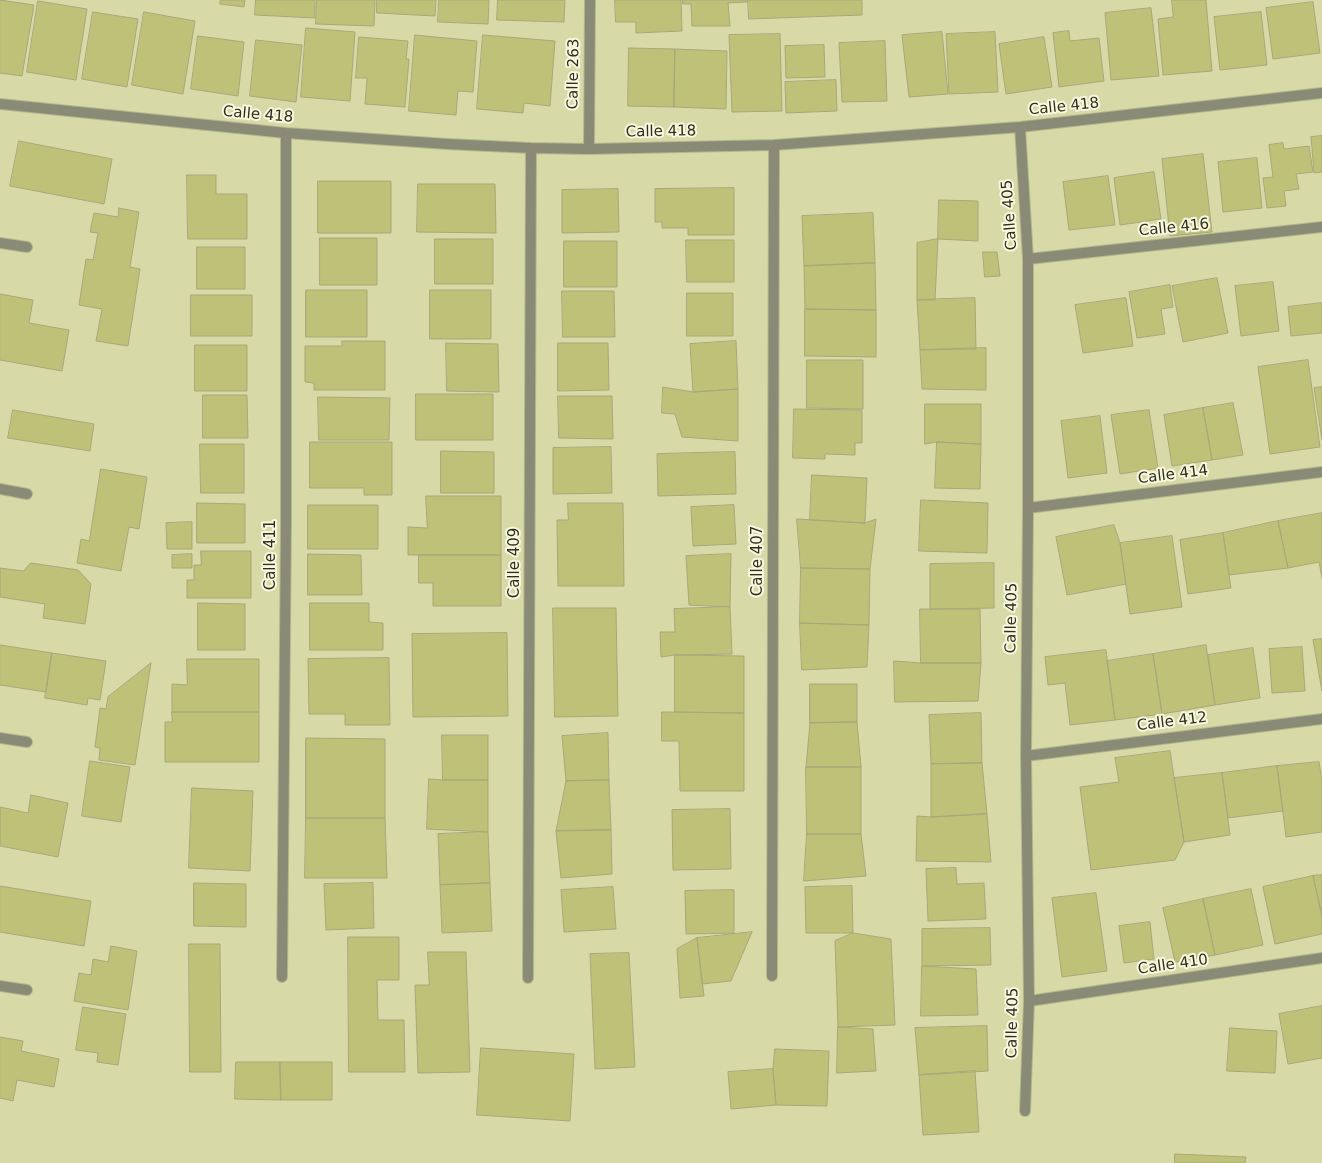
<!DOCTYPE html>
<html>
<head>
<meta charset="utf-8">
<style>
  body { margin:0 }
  canvas { display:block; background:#d7d9a7 }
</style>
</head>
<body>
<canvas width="1322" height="1163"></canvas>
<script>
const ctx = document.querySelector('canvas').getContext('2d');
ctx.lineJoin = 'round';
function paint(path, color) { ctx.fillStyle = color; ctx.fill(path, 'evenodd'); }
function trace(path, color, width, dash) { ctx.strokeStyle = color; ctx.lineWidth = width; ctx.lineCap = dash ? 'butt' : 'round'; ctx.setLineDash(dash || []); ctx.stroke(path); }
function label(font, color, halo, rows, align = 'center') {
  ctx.font = font + ' "DejaVu Sans",sans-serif'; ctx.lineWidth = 4; ctx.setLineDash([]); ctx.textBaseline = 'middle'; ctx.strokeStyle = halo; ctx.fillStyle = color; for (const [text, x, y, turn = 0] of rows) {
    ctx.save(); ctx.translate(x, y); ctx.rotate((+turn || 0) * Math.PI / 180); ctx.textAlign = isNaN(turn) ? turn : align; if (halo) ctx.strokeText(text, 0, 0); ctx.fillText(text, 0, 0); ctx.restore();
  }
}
const building = new Path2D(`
  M 0,0 L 34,5 L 22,76 L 0,73 Z
  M 221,0 L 245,0 L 244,7 L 220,4 Z
  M 256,0 L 315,0 L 315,18 L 255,15 Z
  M 317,0 L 375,0 L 374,26 L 316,24 Z
  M 377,0 L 436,0 L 435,16 L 377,13 Z
  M 439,0 L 489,0 L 488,24 L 438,22 Z
  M 498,0 L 565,0 L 564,22 L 497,20 Z
  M 615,0 L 681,0 L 682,31 L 636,33 L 636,22 L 616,22 Z
  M 683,0 L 747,0 L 747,2 L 728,3 L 730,26 L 692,26 L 691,4 L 683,4 Z
  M 748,0 L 862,0 L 862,15 L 749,19 Z
  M 1172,0 L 1206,0 L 1212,71 L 1163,75 L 1158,19 L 1173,17 Z
  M 38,1 L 87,9 L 76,80 L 27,72 Z
  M 1313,2 L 1320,53 L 1273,59 L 1266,8 Z
  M 1151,8 L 1159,76 L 1111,80 L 1105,13 Z
  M 93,12 L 138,19 L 127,87 L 82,79 Z
  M 144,12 L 195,21 L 183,94 L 132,85 Z
  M 1261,12 L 1267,65 L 1220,70 L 1214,17 Z
  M 306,28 L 355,32 L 350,101 L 301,97 Z
  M 1069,31 L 1070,41 L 1099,38 L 1104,81 L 1059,87 L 1053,33 Z
  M 942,32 L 948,94 L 909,97 L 902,35 Z
  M 995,32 L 998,92 L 949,94 L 946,34 Z
  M 780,34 L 782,111 L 732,112 L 729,35 Z
  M 415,35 L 477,41 L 473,92 L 458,91 L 456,115 L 409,111 Z
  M 483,35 L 555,41 L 550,106 L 524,103 L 523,113 L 477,109 Z
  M 198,36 L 244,42 L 238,96 L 191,89 Z
  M 359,37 L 408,41 L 406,59 L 409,59 L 405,107 L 365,104 L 367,78 L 356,78 Z
  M 1044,37 L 1052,87 L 1006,94 L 999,44 Z
  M 256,40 L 302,45 L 296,102 L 250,96 Z
  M 885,41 L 887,101 L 842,102 L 839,43 Z
  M 824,45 L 825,77 L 786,78 L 785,46 Z
  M 629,48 L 675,49 L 674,107 L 628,106 Z
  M 675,49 L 727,51 L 726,109 L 674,107 Z
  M 836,80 L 837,111 L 786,113 L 785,82 Z
  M 1322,136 L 1322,172 L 1314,173 L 1311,137 Z
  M 19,141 L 112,159 L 104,204 L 10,186 Z
  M 1283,143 L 1284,149 L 1309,146 L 1313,172 L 1296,174 L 1299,189 L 1284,191 L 1286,206 L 1267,208 L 1263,178 L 1273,177 L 1269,145 Z
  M 1203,154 L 1212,232 L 1170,236 L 1162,159 Z
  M 1257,158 L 1262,208 L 1223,212 L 1218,162 Z
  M 1154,172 L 1161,219 L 1120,225 L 1114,178 Z
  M 187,175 L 216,175 L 216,194 L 247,194 L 247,239 L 188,239 Z
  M 1108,176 L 1115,225 L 1069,230 L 1063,182 Z
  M 318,181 L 391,181 L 391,233 L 318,233 Z
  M 418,184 L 495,184 L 496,233 L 417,232 Z
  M 734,188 L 734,235 L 688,235 L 688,228 L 662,228 L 662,222 L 655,222 L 655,189 Z
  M 618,189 L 619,232 L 562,233 L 562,190 Z
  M 939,200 L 978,201 L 978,241 L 938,239 Z
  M 119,208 L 139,212 L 130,267 L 140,269 L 128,346 L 96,341 L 102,309 L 79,305 L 86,259 L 93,260 L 98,233 L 90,232 L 94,213 L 118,217 Z
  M 873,213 L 875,263 L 804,266 L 802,216 Z
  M 320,238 L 377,238 L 377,285 L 320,285 Z
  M 435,239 L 493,239 L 493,284 L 435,284 Z
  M 938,239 L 935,300 L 917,300 L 917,243 Z
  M 686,240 L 734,240 L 734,282 L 687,282 Z
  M 564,241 L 617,241 L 617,287 L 564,287 Z
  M 197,247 L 245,247 L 245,289 L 197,289 Z
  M 983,252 L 997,252 L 1000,276 L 985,277 Z
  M 875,263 L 876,310 L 805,309 L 804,266 Z
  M 1217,278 L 1228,333 L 1183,342 L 1172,286 Z
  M 1273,282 L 1279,331 L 1241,336 L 1235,286 Z
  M 1170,285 L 1173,307 L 1161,309 L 1165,334 L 1137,338 L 1129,292 Z
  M 306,290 L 367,290 L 367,337 L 306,337 Z
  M 430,290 L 491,290 L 491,339 L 430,339 Z
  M 562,291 L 614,291 L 615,337 L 563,337 Z
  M 687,293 L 733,293 L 733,336 L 687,336 Z
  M 0,294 L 33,300 L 29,323 L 69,330 L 62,371 L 0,360 Z
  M 191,295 L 252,295 L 252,336 L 191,336 Z
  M 975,298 L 976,349 L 920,350 L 917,300 Z
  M 1126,298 L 1133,346 L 1083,353 L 1075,305 Z
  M 1322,303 L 1322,333 L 1291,336 L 1288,307 Z
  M 805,309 L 876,310 L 876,357 L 805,356 Z
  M 342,341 L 385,341 L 385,390 L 314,390 L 314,383 L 305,382 L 305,346 L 342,346 Z
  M 736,341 L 738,389 L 693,392 L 690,344 Z
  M 446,343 L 498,344 L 499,392 L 447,391 Z
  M 558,343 L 608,343 L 609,390 L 558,391 Z
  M 195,345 L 247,345 L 247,391 L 195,391 Z
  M 986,348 L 986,390 L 922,389 L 920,350 Z
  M 807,360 L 863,360 L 863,409 L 807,408 Z
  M 1308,360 L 1320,447 L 1270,454 L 1258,367 Z
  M 663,387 L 693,392 L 738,389 L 738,441 L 682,437 L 675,414 L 662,413 Z
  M 1322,387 L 1322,440 L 1314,388 Z
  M 416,394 L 493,394 L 493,440 L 416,440 Z
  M 203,395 L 247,395 L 248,438 L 203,438 Z
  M 558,396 L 612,396 L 613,439 L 559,438 Z
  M 318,397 L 390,398 L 389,440 L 319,440 Z
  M 1233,403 L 1243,455 L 1212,460 L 1203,408 Z
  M 925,404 L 981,404 L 981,444 L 937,442 L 925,444 Z
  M 1203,408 L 1212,460 L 1172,466 L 1164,415 Z
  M 794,409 L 862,410 L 862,443 L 855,443 L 855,455 L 825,454 L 825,459 L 793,458 Z
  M 13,410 L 94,424 L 90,451 L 8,438 Z
  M 1149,410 L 1158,468 L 1120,474 L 1111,415 Z
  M 1100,416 L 1107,473 L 1068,478 L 1061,421 Z
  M 310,442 L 392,442 L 392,495 L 364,495 L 364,488 L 310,488 Z
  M 937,442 L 981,444 L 980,489 L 935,488 Z
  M 200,444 L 244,444 L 244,493 L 201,493 Z
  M 611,447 L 612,493 L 553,494 L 553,448 Z
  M 441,451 L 494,452 L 494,493 L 441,493 Z
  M 735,452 L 736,494 L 658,496 L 657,454 Z
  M 101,469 L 147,477 L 139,529 L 129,527 L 121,571 L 77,563 L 81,539 L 89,541 Z
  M 812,475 L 867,478 L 865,523 L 810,520 Z
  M 426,496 L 501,496 L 501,555 L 408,555 L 408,527 L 427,528 Z
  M 921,500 L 988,503 L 987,553 L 919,551 Z
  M 197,503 L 245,504 L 245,543 L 197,543 Z
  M 568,503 L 623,503 L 624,586 L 558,586 L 557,520 L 568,520 Z
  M 308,505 L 378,505 L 378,549 L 308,549 Z
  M 734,505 L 736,544 L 693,546 L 691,507 Z
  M 1322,513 L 1322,578 L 1319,562 L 1288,568 L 1278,521 Z
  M 797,519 L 865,523 L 876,519 L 870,569 L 801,568 Z
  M 1278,521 L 1288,568 L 1229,575 L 1223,533 Z
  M 192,522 L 192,549 L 167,549 L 166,523 Z
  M 1114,525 L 1120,543 L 1126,584 L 1067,595 L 1056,537 Z
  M 1223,533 L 1231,588 L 1188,594 L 1180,540 Z
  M 1172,536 L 1182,607 L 1130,614 L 1120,543 Z
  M 201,551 L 251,551 L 251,598 L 187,598 L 187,580 L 194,580 L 194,565 L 201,565 Z
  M 192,554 L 192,568 L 172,568 L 172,555 Z
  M 308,554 L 361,555 L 362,595 L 308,595 Z
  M 731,554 L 730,607 L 689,605 L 686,556 Z
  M 419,555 L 501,555 L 501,606 L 433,606 L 433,583 L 419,583 Z
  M 31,563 L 78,570 L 91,584 L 85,624 L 43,618 L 45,604 L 0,597 L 0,568 L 23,571 Z
  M 994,563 L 994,608 L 930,609 L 930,564 Z
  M 801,568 L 870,569 L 869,625 L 800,623 Z
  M 198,603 L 245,604 L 245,650 L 198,650 Z
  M 310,603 L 369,603 L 369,622 L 383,623 L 383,650 L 310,650 Z
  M 730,607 L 732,654 L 675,655 L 661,657 L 660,632 L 675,632 L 674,609 Z
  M 553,608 L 616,608 L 618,716 L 555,717 Z
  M 920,609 L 980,609 L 981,663 L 921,663 Z
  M 800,623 L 869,625 L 867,667 L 802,670 Z
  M 507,633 L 508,716 L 413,717 L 412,634 Z
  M 1322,639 L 1322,691 L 1313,640 Z
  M 0,645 L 52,653 L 46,692 L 0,685 Z
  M 1206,645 L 1215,705 L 1162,714 L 1153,654 Z
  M 1302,647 L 1305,691 L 1272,693 L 1269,649 Z
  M 1253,648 L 1260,698 L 1215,705 L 1208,655 Z
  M 1106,650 L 1115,720 L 1070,725 L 1065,683 L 1048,685 L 1045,657 Z
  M 52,653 L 106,661 L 100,700 L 88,698 L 87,705 L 45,698 Z
  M 1153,654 L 1162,714 L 1115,720 L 1107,661 Z
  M 675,655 L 744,656 L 744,713 L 675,712 Z
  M 389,658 L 390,725 L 345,725 L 345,714 L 309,714 L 308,659 Z
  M 187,659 L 259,659 L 259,712 L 172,712 L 172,684 L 187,685 Z
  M 894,661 L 921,663 L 981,663 L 978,701 L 895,702 Z
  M 151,663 L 135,765 L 99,760 L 100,748 L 95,747 L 100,708 L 106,709 L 108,697 Z
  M 810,684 L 857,684 L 857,722 L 810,723 Z
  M 172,712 L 259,712 L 259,762 L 165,762 L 165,722 L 172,722 Z
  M 662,712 L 744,713 L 744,791 L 680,791 L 679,741 L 662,741 Z
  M 981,713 L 982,763 L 931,764 L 929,715 Z
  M 857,722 L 861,767 L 806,767 L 810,723 Z
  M 608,733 L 609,780 L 566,781 L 562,736 Z
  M 442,735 L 488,735 L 488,780 L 443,780 Z
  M 306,738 L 385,739 L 385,818 L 306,818 Z
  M 1170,751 L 1184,842 L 1175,860 L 1091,870 L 1080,787 L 1119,782 L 1115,758 Z
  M 90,761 L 130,767 L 121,822 L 82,816 Z
  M 1319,762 L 1322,780 L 1322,832 L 1286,837 L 1277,766 Z
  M 982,763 L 987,814 L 931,817 L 931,764 Z
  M 1277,766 L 1283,811 L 1228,818 L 1222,773 Z
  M 806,767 L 861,767 L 861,834 L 807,834 Z
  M 1222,773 L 1230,835 L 1184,842 L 1174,778 Z
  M 429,779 L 443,780 L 488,780 L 488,832 L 427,829 Z
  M 609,780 L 611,830 L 556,831 L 566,781 Z
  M 192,788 L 253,791 L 250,871 L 189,868 Z
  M 31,795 L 68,803 L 58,857 L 0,846 L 0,807 L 28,813 Z
  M 730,809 L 731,869 L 673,870 L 672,810 Z
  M 987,814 L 991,862 L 916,861 L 917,816 L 931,817 Z
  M 306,818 L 385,818 L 387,878 L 305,878 Z
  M 611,830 L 612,874 L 561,878 L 556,831 Z
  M 488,832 L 490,883 L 440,885 L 438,834 Z
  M 807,834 L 861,834 L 866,876 L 804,881 Z
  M 956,868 L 957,884 L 984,883 L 986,919 L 928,921 L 926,869 Z
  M 1322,875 L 1322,916 L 1313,876 Z
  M 1313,876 L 1322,916 L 1322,934 L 1275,944 L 1263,887 Z
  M 194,883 L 246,884 L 246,927 L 194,926 Z
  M 373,883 L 374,928 L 326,930 L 324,884 Z
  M 490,883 L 492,931 L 442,933 L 440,885 Z
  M 0,886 L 91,901 L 84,946 L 0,932 Z
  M 852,886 L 853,933 L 806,933 L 805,887 Z
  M 613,887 L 616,929 L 564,932 L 561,890 Z
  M 1251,889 L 1263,945 L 1215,955 L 1203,899 Z
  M 734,890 L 734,933 L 686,934 L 685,891 Z
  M 1096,893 L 1107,971 L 1062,977 L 1052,898 Z
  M 1203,899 L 1215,955 L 1175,962 L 1163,908 Z
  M 1150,922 L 1154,959 L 1124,963 L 1119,926 Z
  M 990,928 L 991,965 L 922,966 L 922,929 Z
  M 752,932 L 731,981 L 702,984 L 697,938 Z
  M 853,933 L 891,939 L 895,1025 L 838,1027 L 835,941 Z
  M 348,937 L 399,937 L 399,980 L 377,980 L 378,1020 L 404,1020 L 405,1072 L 349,1072 Z
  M 697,938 L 704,996 L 680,998 L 677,949 Z
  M 189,944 L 220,944 L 221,1072 L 190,1072 Z
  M 111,946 L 137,951 L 128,1010 L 74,1001 L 79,973 L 91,975 L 93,959 L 108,962 Z
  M 428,952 L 466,952 L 470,1072 L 418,1073 L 415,985 L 429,985 Z
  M 629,953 L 635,1067 L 595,1069 L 590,954 Z
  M 922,966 L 976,969 L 978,1015 L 921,1016 Z
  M 1322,1006 L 1322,1058 L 1288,1064 L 1279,1014 Z
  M 83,1007 L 126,1014 L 118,1065 L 97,1062 L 98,1053 L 76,1050 Z
  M 987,1026 L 988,1071 L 919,1075 L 915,1028 Z
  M 838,1027 L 873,1029 L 876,1071 L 837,1073 Z
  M 1230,1028 L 1277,1031 L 1275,1073 L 1227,1071 Z
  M 0,1037 L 23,1041 L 21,1051 L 59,1059 L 54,1087 L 17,1080 L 13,1101 L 0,1098 Z
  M 481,1048 L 574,1054 L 570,1121 L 477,1115 Z
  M 775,1049 L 829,1051 L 827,1106 L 776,1105 L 773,1069 Z
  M 236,1062 L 280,1062 L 281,1100 L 235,1099 Z
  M 280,1062 L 332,1062 L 332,1100 L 281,1100 Z
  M 773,1069 L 776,1105 L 731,1109 L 728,1072 Z
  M 975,1071 L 979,1132 L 923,1135 L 919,1075 Z
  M 1175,1154 L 1246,1157 L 1245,1163 L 1175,1163 Z`);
paint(building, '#bfc179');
trace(building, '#a7a979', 1);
const minor = new Path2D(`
  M 0,104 L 286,133 L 447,144 L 531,148 L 589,149 L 774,145 L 1020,127 L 1322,93
  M 1020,127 L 1028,259 L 1028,508 L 1026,756 L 1029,1001 L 1025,1111
  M 589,149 L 590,0
  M 0,243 L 27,247
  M 1028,259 L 1322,227
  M 0,489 L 27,494
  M 1028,508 L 1322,472
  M 0,738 L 27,742
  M 1026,756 L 1322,719
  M 772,976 L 774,145
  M 282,977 L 286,522 L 286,133
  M 528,978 L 531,148
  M 0,986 L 27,990
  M 1029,1001 L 1322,958`);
trace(minor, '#b5b78b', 12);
trace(minor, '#8a8b77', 10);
label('15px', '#2f2f1b', '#f7f8df', [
  ["Calle 263",574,74,-89],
  ["Calle 418",1064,107,-6],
  ["Calle 418",258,115,5],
  ["Calle 418",661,132,-1],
  ["Calle 405",1010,215,-94],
  ["Calle 416",1174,228,-6],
  ["Calle 414",1173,475,-7],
  ["Calle 411",271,555,-90],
  ["Calle 407",758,561,-90],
  ["Calle 409",515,563,-90],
  ["Calle 405",1012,618,-89],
  ["Calle 412",1172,722,-7],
  ["Calle 410",1173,965,-8],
  ["Calle 405",1013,1023,-89]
]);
</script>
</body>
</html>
